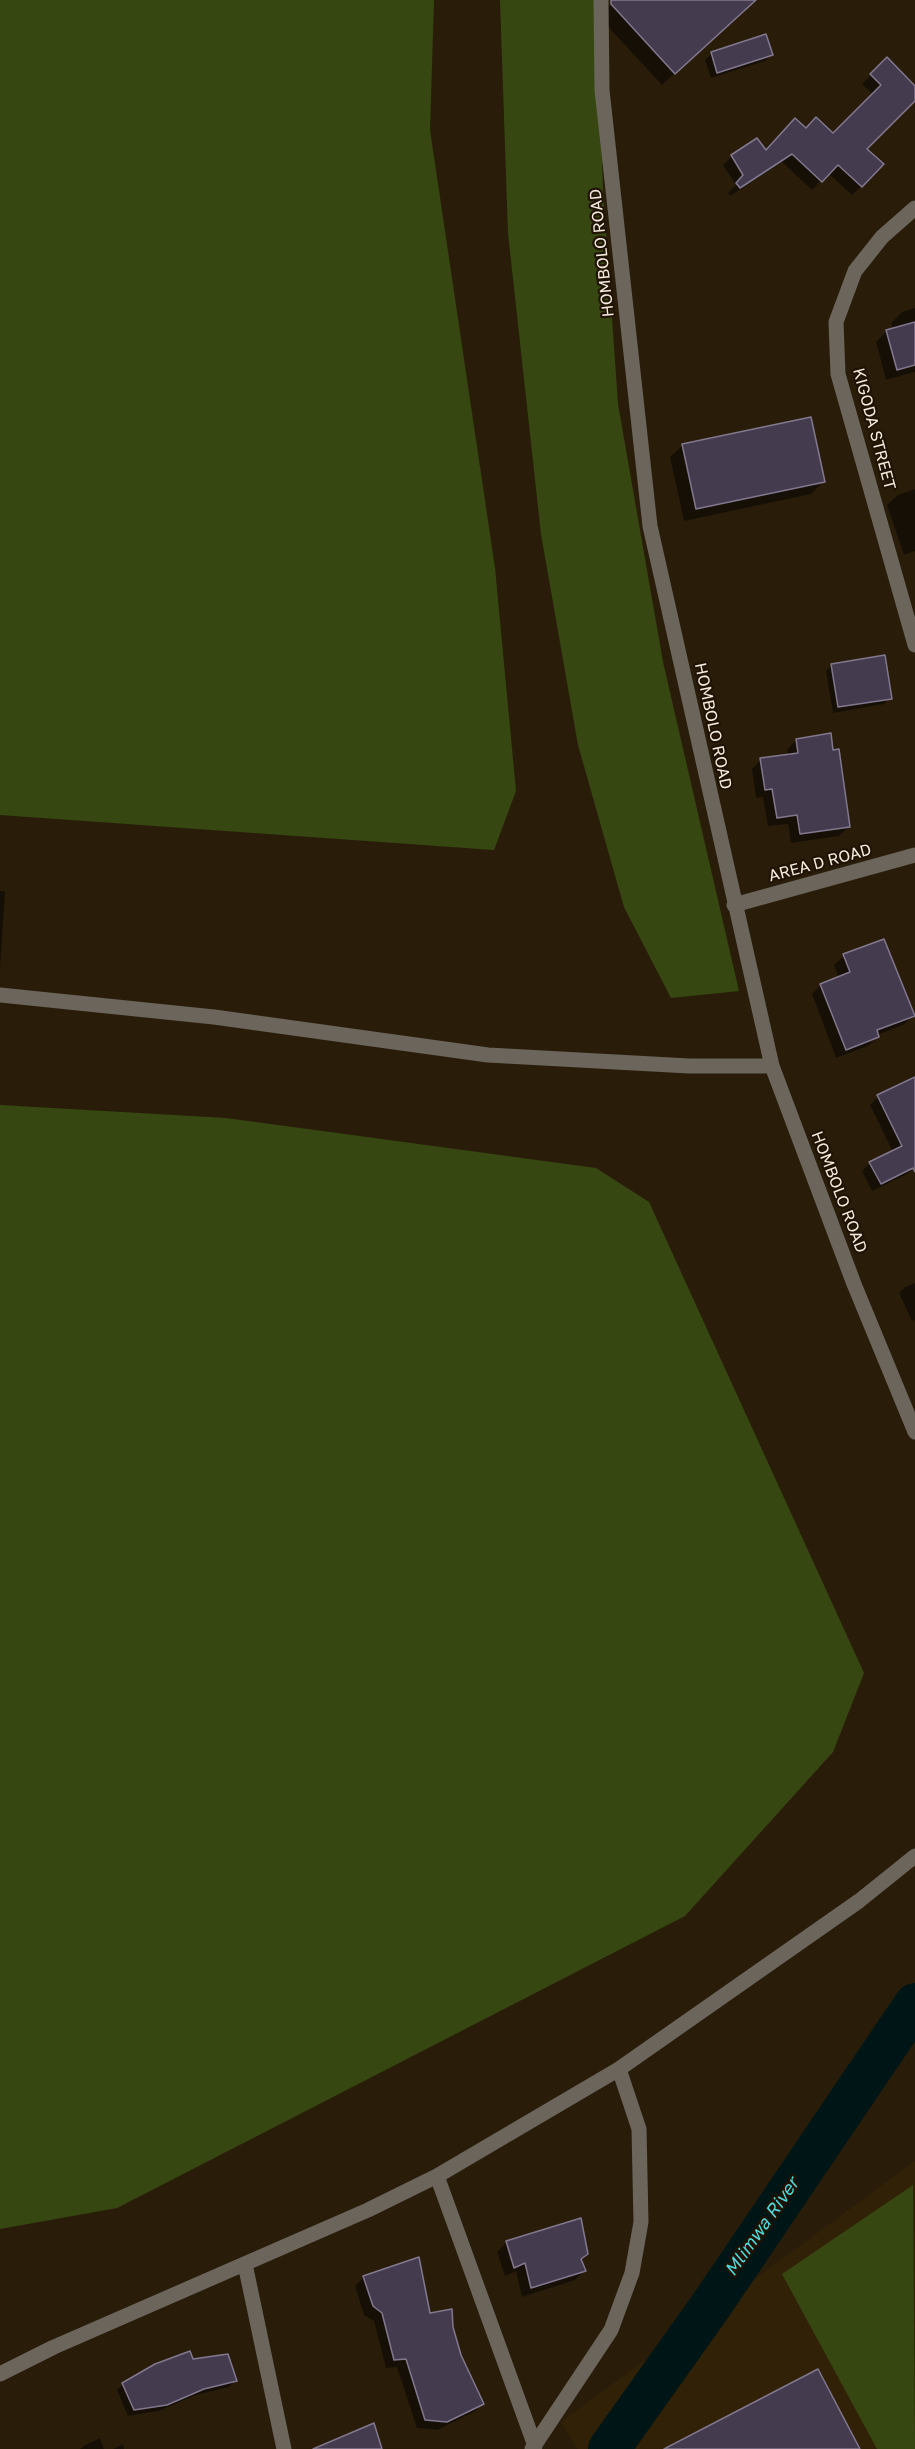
<!DOCTYPE html>
<html>
<head>
<meta charset="utf-8">
<style>
  body { margin:0 }
  canvas { display:block; background:#291d0a }
</style>
</head>
<body>
<canvas width="915" height="2449"></canvas>
<script>
const ctx = document.querySelector('canvas').getContext('2d');
ctx.lineJoin = 'round';
function paint(path, color) { ctx.fillStyle = color; ctx.fill(path, 'evenodd'); }
function trace(path, color, width, dash) { ctx.strokeStyle = color; ctx.lineWidth = width; ctx.lineCap = dash ? 'butt' : 'round'; ctx.setLineDash(dash || []); ctx.stroke(path); }
function label(font, color, halo, rows, align = 'center') {
  ctx.font = font + ' "Golos Text",sans-serif'; ctx.lineWidth = 4.5; ctx.setLineDash([]); ctx.textBaseline = 'middle'; ctx.strokeStyle = halo; ctx.fillStyle = color; for (const [text, x, y, turn = 0] of rows) {
    ctx.save(); ctx.translate(x, y); ctx.rotate((+turn || 0) * Math.PI / 180); ctx.textAlign = isNaN(turn) ? turn : align; if (halo) ctx.strokeText(text, 0, 0); ctx.fillText(text, 0, 0); ctx.restore();
  }
}
paint(new Path2D(`
  M 915,2161 L 915,2449 L 578,2449 L 561,2422 Z`), '#312107');
paint(new Path2D(`
  M 0,0 L 434,0 L 430,130 L 495,568 L 516,791 L 494,850 L 0,815 Z
  M 500,0 L 596,0 L 603,190 L 618,404 L 663,662 L 739,991 L 671,998 L 624,907 L 578,745 L 541,534 L 508,233 Z
  M 0,1105 L 226,1118 L 596,1168 L 649,1202 L 864,1673 L 833,1752 L 685,1916 L 117,2208 L 0,2229 Z
  M 913,2185 L 915,2449 L 877,2449 L 782,2274 Z`), '#364711');
paint(new Path2D(`
  M 614,0 L 755,0 L 662,85 L 599,17 Z
  M 712,53 L 771,55 L 765,61 L 711,78 L 705,60 Z
  M 887,59 L 915,88 L 915,99 L 865,149 L 861,186 L 852,195 L 828,173 L 812,190 L 782,162 L 730,196 L 728,193 L 736,185 L 723,165 L 732,156 L 757,140 L 765,152 L 805,130 L 833,135 L 873,94 L 862,84 Z
  M 915,308 L 915,372 L 886,380 L 876,342 L 887,331 L 893,329 L 891,323 L 902,312 Z
  M 683,445 L 823,482 L 811,494 L 684,521 L 670,457 Z
  M 915,489 L 915,551 L 904,555 L 887,505 L 898,495 Z
  M 832,665 L 890,698 L 884,704 L 833,713 L 826,671 Z
  M 796,740 L 849,827 L 839,836 L 791,843 L 788,824 L 768,826 L 763,797 L 756,798 L 752,769 L 761,760 L 788,756 L 787,750 Z
  M 0,891 L 5,891 L 0,969 Z
  M 844,956 L 913,1016 L 903,1025 L 877,1035 L 878,1037 L 868,1046 L 836,1058 L 812,994 L 821,985 L 839,978 L 834,965 Z
  M 915,1079 L 915,1166 L 907,1174 L 872,1191 L 862,1171 L 870,1163 L 893,1152 L 870,1105 L 878,1097 Z
  M 915,1283 L 915,1320 L 912,1321 L 899,1293 L 905,1287 Z
  M 580,2220 L 586,2254 L 580,2260 L 584,2271 L 575,2280 L 522,2297 L 516,2271 L 505,2276 L 497,2252 L 506,2243 Z
  M 364,2277 L 451,2327 L 460,2355 L 482,2404 L 474,2412 L 437,2430 L 417,2428 L 397,2367 L 386,2368 L 374,2321 L 364,2315 L 355,2286 Z
  M 192,2361 L 235,2381 L 229,2387 L 196,2395 L 159,2411 L 128,2416 L 117,2390 L 123,2384 Z
  M 100,2438 L 104,2449 L 80,2449 L 84,2446 Z
  M 123,2444 L 124,2449 L 113,2449 Z`), '#0007');
trace(new Path2D(`
  M 609,2449 L 712,2304 L 915,2004`), '#001616', 42);
const building = new Path2D(`
  M 611,0 L 756,0 L 675,74 L 611,4 Z
  M 766,34 L 773,55 L 717,73 L 711,52 Z
  M 887,57 L 915,86 L 915,101 L 867,149 L 884,164 L 862,187 L 838,165 L 822,182 L 792,154 L 740,188 L 736,183 L 743,175 L 731,155 L 757,138 L 766,150 L 795,118 L 806,128 L 816,117 L 833,133 L 881,85 L 870,74 Z
  M 915,322 L 915,365 L 897,370 L 886,330 Z
  M 811,417 L 825,482 L 696,509 L 682,444 Z
  M 885,655 L 892,699 L 838,707 L 831,664 Z
  M 831,733 L 833,750 L 839,749 L 850,827 L 800,834 L 797,815 L 777,818 L 772,789 L 765,790 L 760,758 L 798,753 L 796,739 Z
  M 884,939 L 915,1016 L 877,1030 L 879,1037 L 846,1050 L 820,984 L 850,972 L 843,954 Z
  M 915,1077 L 915,1172 L 913,1168 L 881,1184 L 869,1162 L 902,1146 L 877,1095 Z
  M 581,2218 L 588,2254 L 581,2259 L 586,2271 L 531,2288 L 525,2263 L 514,2268 L 506,2241 Z
  M 419,2257 L 430,2313 L 452,2309 L 453,2327 L 461,2355 L 484,2404 L 447,2422 L 425,2420 L 406,2359 L 394,2360 L 382,2313 L 373,2306 L 363,2276 Z
  M 190,2351 L 193,2359 L 228,2354 L 237,2381 L 204,2389 L 167,2405 L 134,2410 L 122,2383 L 155,2364 Z
  M 818,2369 L 860,2449 L 664,2449 Z
  M 374,2423 L 382,2449 L 313,2449 Z`);
paint(building, '#443b4f');
trace(building, '#82788f', 1.5);
trace(new Path2D(`
  M 601,0 L 602,90 L 650,526 L 772,1066 L 854,1284 L 915,1432
  M 915,208 L 882,237 L 855,271 L 836,322 L 838,374 L 915,645
  M 734,905 L 915,855
  M 0,995 L 214,1017 L 488,1055 L 689,1066 L 772,1066
  M 437,2176 L 535,2446
  M 245,2264 L 284,2449
  M 0,2374 L 54,2347 L 368,2210 L 437,2176 L 619,2069 L 859,1901 L 915,1856
  M 532,2449 L 611,2330 L 632,2273 L 641,2222 L 639,2129 L 619,2069`), '#6b655c', 15);
label('16px', '#f2eade', '#201303', [
  ["HOMBOLO ROAD",602,253,-96],
  ["KIGODA STREET",874,429,75],
  ["HOMBOLO ROAD",713,726,78],
  ["AREA D ROAD",820,863,-15],
  ["HOMBOLO ROAD",839,1192,69]
]);
label('italic 18px', '#4fdade', '#201303', [
  ["Mlimwa River",762,2227,-55]
]);
</script>
</body>
</html>
